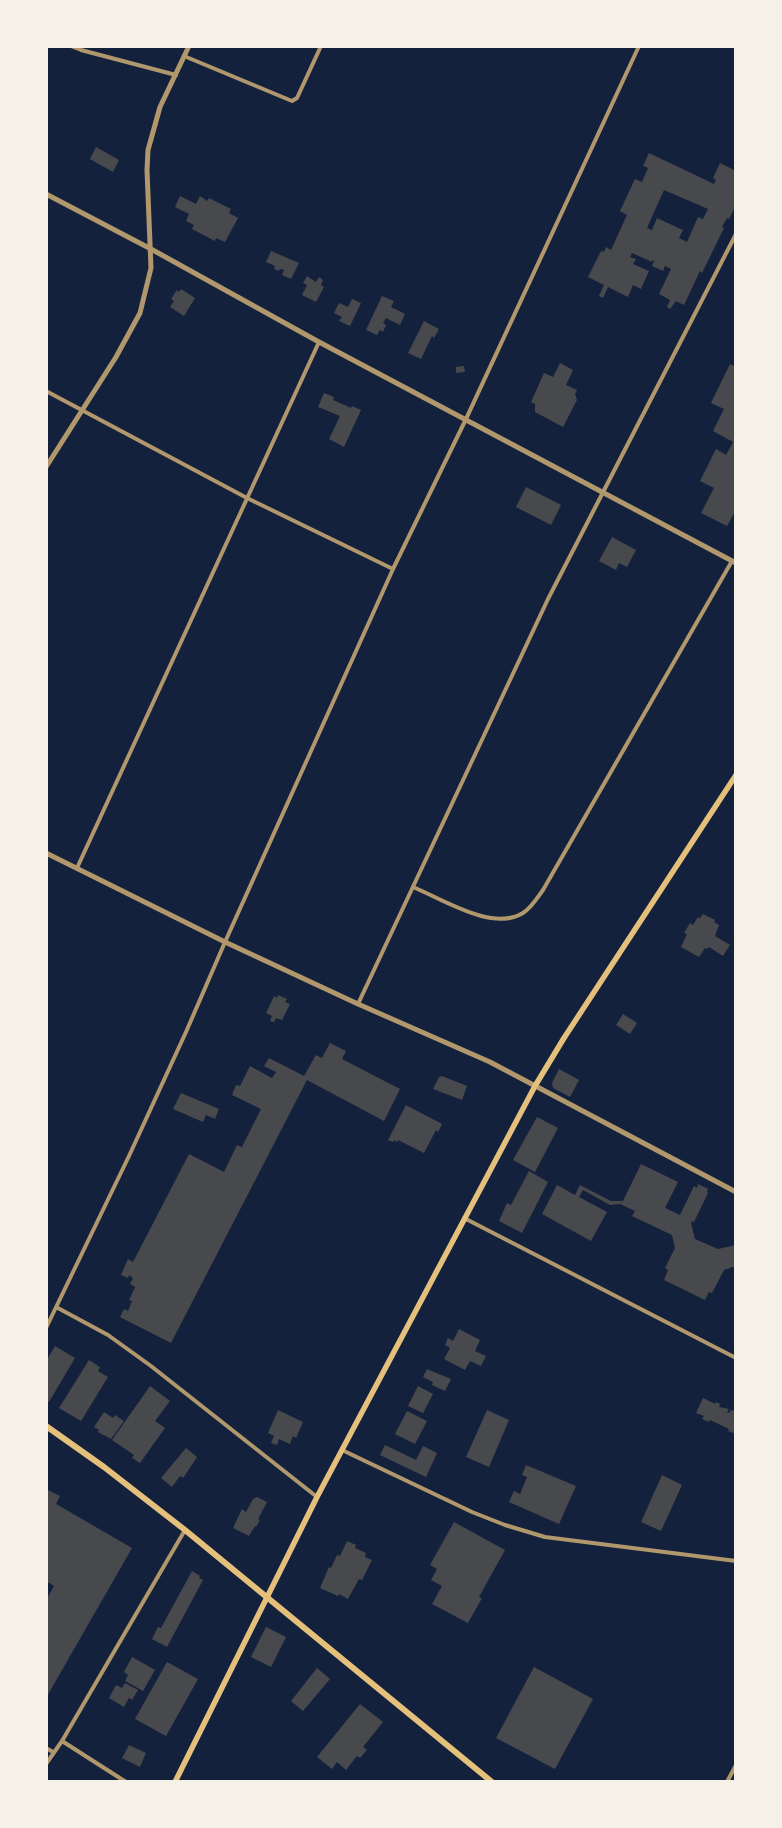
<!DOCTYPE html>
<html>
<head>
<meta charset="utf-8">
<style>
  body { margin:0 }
  #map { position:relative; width:782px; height:1828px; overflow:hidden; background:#14213d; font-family:"Titillium Web",sans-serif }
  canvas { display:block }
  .frame { position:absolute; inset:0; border:48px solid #f6f1e7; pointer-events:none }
</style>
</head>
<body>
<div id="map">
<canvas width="782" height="1828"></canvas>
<div class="frame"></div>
</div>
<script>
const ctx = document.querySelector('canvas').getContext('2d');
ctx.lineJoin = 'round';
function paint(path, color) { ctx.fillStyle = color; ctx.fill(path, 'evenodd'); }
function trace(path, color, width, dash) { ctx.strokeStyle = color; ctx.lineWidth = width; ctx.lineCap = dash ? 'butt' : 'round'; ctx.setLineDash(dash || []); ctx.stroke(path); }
paint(new Path2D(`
  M 96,147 L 119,160 L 113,172 L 90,159 Z
  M 649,153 L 714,184 L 716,180 L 713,178 L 720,163 L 736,171 L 736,205 L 729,219 L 727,218 L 722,227 L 724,228 L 702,273 L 700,271 L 684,305 L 676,301 L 670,309 L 667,307 L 670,300 L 659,294 L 671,269 L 665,266 L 663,271 L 652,266 L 654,261 L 652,260 L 652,262 L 632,253 L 630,257 L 636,259 L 633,264 L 649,271 L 641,289 L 633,285 L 628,297 L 608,287 L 603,298 L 599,296 L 604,285 L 588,277 L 601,251 L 604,252 L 606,247 L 611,250 L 627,215 L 620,211 L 635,179 L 642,182 L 648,168 L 643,166 ZM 664,190 L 708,209 L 703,219 L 698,217 L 687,242 L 679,238 L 683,230 L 657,218 L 652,230 L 647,228 Z
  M 180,196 L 196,204 L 200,196 L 207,201 L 209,198 L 231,209 L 229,213 L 238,218 L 225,242 L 216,238 L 215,241 L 192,229 L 194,225 L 186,221 L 189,214 L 175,207 Z
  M 271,251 L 299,263 L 291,279 L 282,275 L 284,270 L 280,269 L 279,271 L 274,269 L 275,266 L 266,262 Z
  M 307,276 L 316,282 L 319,277 L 323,280 L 321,285 L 324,287 L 316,302 L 302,295 L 307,285 L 303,283 Z
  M 181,289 L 195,298 L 184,316 L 170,307 L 174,301 L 171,299 L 177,290 L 179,292 Z
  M 382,296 L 394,301 L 391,307 L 405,314 L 400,325 L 386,318 L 383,323 L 386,325 L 383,332 L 380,330 L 377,335 L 366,330 Z
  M 352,299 L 361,303 L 350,326 L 339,321 L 342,317 L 334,313 L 339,303 L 348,307 Z
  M 424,321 L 439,329 L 434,338 L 432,336 L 421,359 L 408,353 Z
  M 560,363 L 573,370 L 566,385 L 577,390 L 575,394 L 577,400 L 563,427 L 535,412 L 535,404 L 531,402 L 544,373 L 553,377 Z
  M 730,364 L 736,367 L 736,510 L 727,526 L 701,513 L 714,488 L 700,481 L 716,449 L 726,455 L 733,442 L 713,431 L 724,409 L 711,403 Z
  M 464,366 L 465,372 L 456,373 L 456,367 Z
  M 324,393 L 334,397 L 333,400 L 351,408 L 352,406 L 361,410 L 344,447 L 329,439 L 340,416 L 318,407 Z
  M 526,487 L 561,505 L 551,525 L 516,507 Z
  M 612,537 L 636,550 L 627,567 L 619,563 L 616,570 L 599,561 Z
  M 703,914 L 715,920 L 714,922 L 719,925 L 715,936 L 730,945 L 723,956 L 709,947 L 707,949 L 705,948 L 699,957 L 681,947 L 687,934 L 684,933 L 690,923 L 693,925 L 698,917 L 700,918 Z
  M 278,995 L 287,999 L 285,1002 L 290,1004 L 282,1020 L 276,1018 L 274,1022 L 270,1021 L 272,1016 L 266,1013 L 274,996 L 277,998 Z
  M 623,1014 L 637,1023 L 630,1034 L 616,1025 Z
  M 330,1043 L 346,1051 L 342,1059 L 400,1089 L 384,1121 L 307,1080 L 171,1343 L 120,1317 L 124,1309 L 128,1311 L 132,1301 L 129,1300 L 135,1287 L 130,1284 L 133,1278 L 129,1275 L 128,1278 L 121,1275 L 128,1259 L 133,1262 L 189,1154 L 224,1172 L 237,1145 L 242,1147 L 261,1109 L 232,1095 L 236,1085 L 240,1086 L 250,1066 L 272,1078 L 276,1072 L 264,1066 L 269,1058 L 304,1076 L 316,1055 L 322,1058 Z
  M 559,1069 L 579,1080 L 570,1097 L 553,1088 L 552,1083 Z
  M 442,1076 L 467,1086 L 462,1100 L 433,1089 L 439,1077 Z
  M 181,1093 L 219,1109 L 215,1119 L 206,1115 L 203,1122 L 173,1109 Z
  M 406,1105 L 442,1124 L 438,1132 L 436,1130 L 424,1153 L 398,1140 L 397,1142 L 394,1140 L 393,1142 L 388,1140 Z
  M 537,1117 L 558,1128 L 535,1172 L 513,1160 Z
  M 641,1164 L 678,1182 L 665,1208 L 680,1215 L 694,1186 L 697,1188 L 698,1184 L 708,1189 L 707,1192 L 708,1193 L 694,1222 L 692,1221 L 691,1223 L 695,1239 L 718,1249 L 736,1245 L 736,1268 L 733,1267 L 724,1270 L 712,1293 L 709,1292 L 705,1300 L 664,1280 L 668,1270 L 665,1268 L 675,1248 L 672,1235 L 632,1216 L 635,1211 L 620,1204 L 610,1205 L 583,1190 L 579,1197 L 607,1212 L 591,1241 L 542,1214 L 557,1185 L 575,1195 L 580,1185 L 611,1201 L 623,1201 Z
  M 529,1171 L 548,1182 L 522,1233 L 499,1221 L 507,1203 L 511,1205 Z
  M 459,1329 L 480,1340 L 475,1351 L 486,1356 L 481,1366 L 470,1361 L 465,1370 L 444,1359 L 450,1348 L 445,1345 L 448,1338 L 453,1341 Z
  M 55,1346 L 75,1358 L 49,1402 L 46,1400 L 46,1361 Z
  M 89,1360 L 100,1367 L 98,1371 L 108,1377 L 81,1421 L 59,1408 Z
  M 427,1369 L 451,1379 L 445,1391 L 432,1385 L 433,1382 L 423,1377 Z
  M 150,1386 L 170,1401 L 155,1421 L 165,1428 L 140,1463 L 132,1458 L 134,1455 L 112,1440 Z
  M 418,1386 L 433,1394 L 423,1413 L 408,1406 Z
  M 703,1398 L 715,1404 L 716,1402 L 720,1404 L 719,1407 L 729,1409 L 727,1412 L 729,1413 L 731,1410 L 734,1411 L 736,1407 L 736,1429 L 734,1433 L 728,1431 L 729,1429 L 710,1420 L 709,1422 L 702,1419 L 704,1416 L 696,1413 Z
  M 278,1410 L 303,1422 L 296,1438 L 293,1436 L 290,1444 L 279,1439 L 277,1445 L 271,1443 L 274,1436 L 268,1433 Z
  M 487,1410 L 509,1420 L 489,1467 L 466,1457 Z
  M 407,1411 L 427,1421 L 415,1444 L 395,1434 Z
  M 104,1412 L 113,1418 L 115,1415 L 124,1421 L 111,1439 L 98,1432 L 99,1430 L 94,1427 Z
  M 385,1445 L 416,1460 L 423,1446 L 437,1453 L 426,1477 L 380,1455 Z
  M 186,1448 L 197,1457 L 183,1478 L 180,1476 L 172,1487 L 161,1478 Z
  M 526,1465 L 576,1486 L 559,1524 L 509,1502 L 514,1491 L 520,1494 L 527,1477 L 522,1475 Z
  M 662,1475 L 682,1485 L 661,1531 L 641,1522 Z
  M 46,1489 L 60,1496 L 56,1504 L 132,1548 L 46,1698 L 46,1600 L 54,1586 L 46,1581 Z
  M 257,1497 L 267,1502 L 258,1519 L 260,1520 L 256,1527 L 255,1526 L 249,1536 L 233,1528 L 242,1509 L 246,1512 L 253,1499 Z
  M 454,1522 L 505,1550 L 479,1597 L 482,1598 L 468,1623 L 432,1604 L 442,1586 L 431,1580 L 437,1569 L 430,1565 Z
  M 347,1541 L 356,1545 L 355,1548 L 366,1553 L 365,1557 L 372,1560 L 362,1580 L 359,1579 L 348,1599 L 339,1594 L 338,1596 L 320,1588 L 329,1567 L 331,1568 L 337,1555 L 340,1556 Z
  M 192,1571 L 200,1576 L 199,1578 L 203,1580 L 167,1647 L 152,1639 L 158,1627 L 161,1628 Z
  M 266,1627 L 286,1637 L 271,1667 L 251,1657 Z
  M 132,1657 L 155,1670 L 143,1691 L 125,1681 L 128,1675 L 124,1672 Z
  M 167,1662 L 198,1679 L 166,1736 L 135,1719 Z
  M 534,1667 L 593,1699 L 555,1769 L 496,1738 Z
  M 317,1668 L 330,1679 L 303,1711 L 291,1701 Z
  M 125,1683 L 138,1690 L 132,1700 L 129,1698 L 124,1707 L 109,1698 L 116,1685 L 122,1688 Z
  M 360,1704 L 383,1722 L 363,1747 L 367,1750 L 360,1758 L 357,1756 L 346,1770 L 337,1762 L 332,1769 L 317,1757 Z
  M 129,1745 L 146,1753 L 140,1767 L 122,1758 Z`), '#48494c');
trace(new Path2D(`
  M 71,46 L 81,50 L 176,75
  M 184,56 L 292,101 L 297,98 L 321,46
  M 46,391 L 247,498 L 393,569
  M 77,868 L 319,342
  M 413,887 C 442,899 493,932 523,913 C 532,907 537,898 543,890 L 732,561
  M 358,1004 L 548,599 L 736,234
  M 464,1218 L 736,1358
  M 56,1307 L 108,1335 L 151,1366 L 317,1497
  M 46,1328 L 129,1156 L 186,1032 L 225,942 L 393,569 L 466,419 L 639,46
  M 342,1450 L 472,1512 L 505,1525 L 545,1537 L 736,1561
  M 62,1741 L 126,1782
  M 46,1748 L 53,1752
  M 46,1764 L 62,1741 L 185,1530
  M 727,1782 L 736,1765`), '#b1986c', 4);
trace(new Path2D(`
  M 46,194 L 151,249 L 319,342 L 736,563
  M 46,467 L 116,357 L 140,313 L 151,268 L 147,170 L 148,150 L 160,107 L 189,46
  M 46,853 L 225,942 L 358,1004 L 490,1062 L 736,1192`), '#b1986c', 5);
trace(new Path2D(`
  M 175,1782 L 317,1497 L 535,1086 L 564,1038 L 736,775`), '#e5c07b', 5.5);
trace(new Path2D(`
  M 46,1426 L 104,1467 L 185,1530 L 492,1782`), '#e5c07b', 6);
</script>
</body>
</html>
